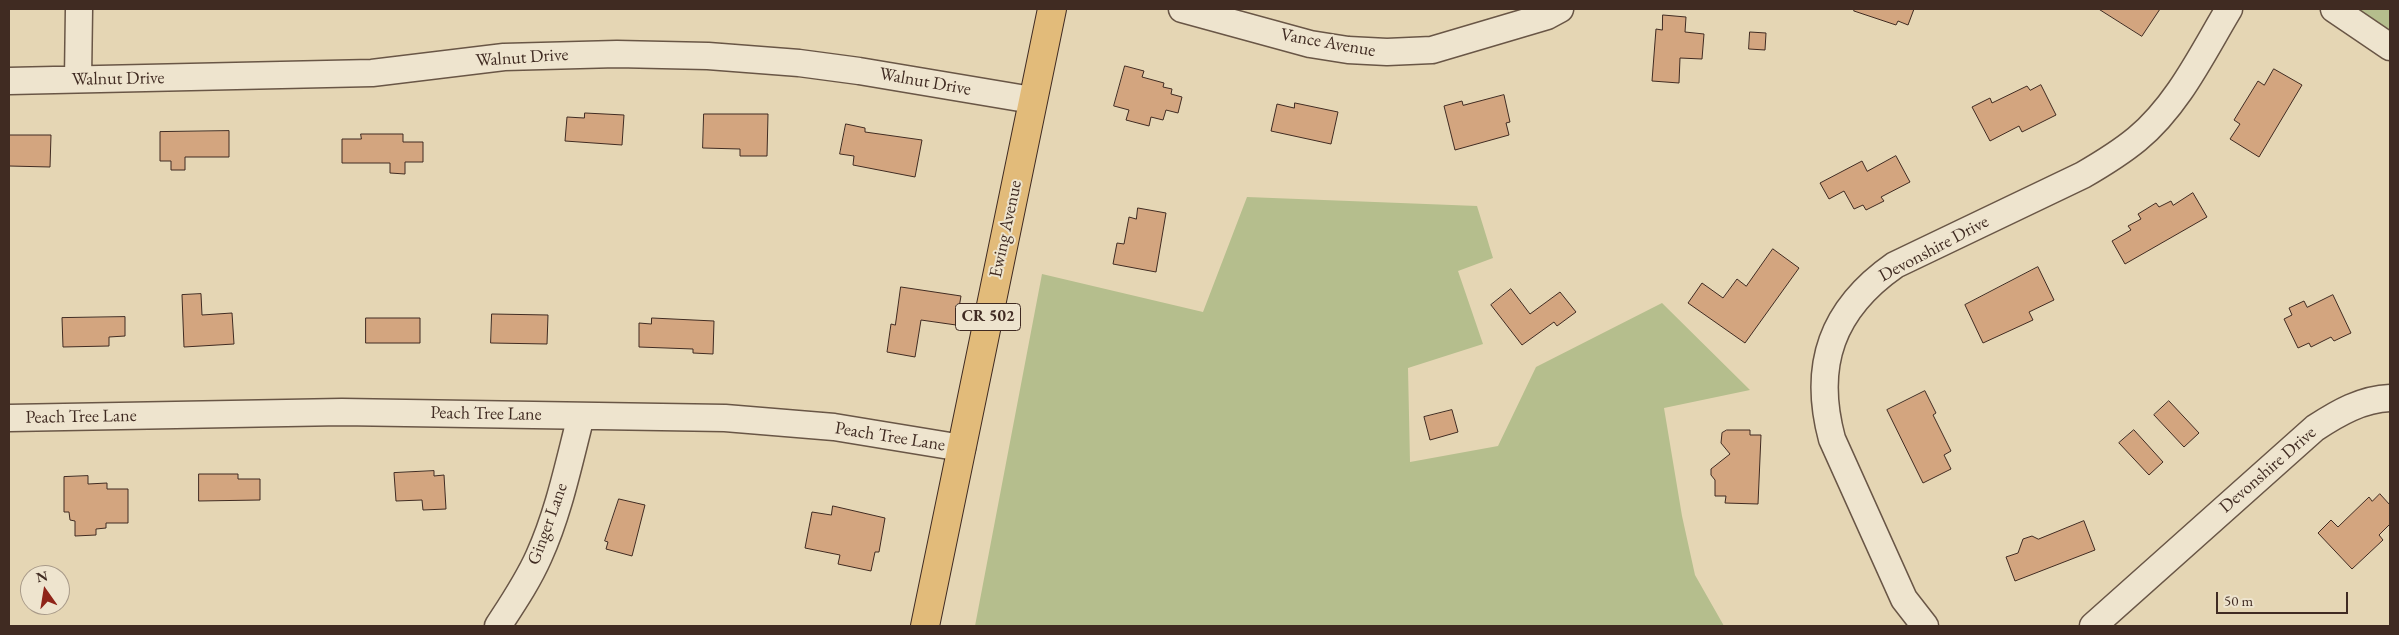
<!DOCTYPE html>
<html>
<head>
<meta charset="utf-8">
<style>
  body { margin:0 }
  #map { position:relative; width:2399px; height:635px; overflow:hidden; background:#e5d6b4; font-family:"EB Garamond",serif }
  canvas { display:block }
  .frame { position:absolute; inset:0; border:10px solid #402b22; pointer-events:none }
  .north { position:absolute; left:20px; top:565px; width:50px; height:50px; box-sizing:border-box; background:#eee4ce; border:1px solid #a89a89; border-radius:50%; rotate:347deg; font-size:14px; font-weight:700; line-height:20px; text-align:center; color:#402b22 }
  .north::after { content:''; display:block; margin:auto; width:18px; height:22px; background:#8f2418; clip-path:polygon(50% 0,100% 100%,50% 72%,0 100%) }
  .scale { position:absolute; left:2216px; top:592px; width:132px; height:22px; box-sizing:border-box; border:2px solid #402b22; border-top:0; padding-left:6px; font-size:15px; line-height:18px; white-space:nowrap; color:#402b22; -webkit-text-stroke:4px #eee4ce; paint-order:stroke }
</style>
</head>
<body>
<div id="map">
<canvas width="2399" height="635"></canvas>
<div class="frame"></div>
<div class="north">N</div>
<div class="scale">50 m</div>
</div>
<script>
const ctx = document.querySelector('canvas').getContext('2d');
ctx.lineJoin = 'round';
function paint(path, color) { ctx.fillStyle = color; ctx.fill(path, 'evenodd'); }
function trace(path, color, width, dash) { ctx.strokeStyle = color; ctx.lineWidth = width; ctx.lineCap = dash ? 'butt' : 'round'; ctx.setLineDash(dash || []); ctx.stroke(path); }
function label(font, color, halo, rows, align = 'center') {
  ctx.font = font + ' "EB Garamond",serif'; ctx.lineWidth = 4; ctx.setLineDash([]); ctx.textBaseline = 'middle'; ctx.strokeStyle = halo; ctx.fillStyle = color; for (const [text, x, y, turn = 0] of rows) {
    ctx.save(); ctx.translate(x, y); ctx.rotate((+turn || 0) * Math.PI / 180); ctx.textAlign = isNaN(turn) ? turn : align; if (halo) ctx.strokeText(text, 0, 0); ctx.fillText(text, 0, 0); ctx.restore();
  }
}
paint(new Path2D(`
  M 2349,9 L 2390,9 L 2390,39 Z
  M 1247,197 L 1477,206 L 1493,258 L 1458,271 L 1483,344 L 1408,368 L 1410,462 L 1498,446 L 1536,367 L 1662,303 L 1750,390 L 1664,408 L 1682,516 L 1695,575 L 1724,626 L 975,626 L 1042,274 L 1203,312 Z`), '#b5be8d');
const building = new Path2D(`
  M 1855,9 L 1914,9 L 1908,25 L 1898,21 L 1896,25 L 1854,11 Z
  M 2099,9 L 2160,9 L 2142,36 Z
  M 1663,15 L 1686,17 L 1685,32 L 1704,34 L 1702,59 L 1680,58 L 1679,83 L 1652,81 L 1656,29 L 1662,30 Z
  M 1750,32 L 1766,33 L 1765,50 L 1749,49 Z
  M 1125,66 L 1144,71 L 1142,77 L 1164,83 L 1163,87 L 1172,89 L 1171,94 L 1182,97 L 1178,113 L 1166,110 L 1163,120 L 1151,117 L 1149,126 L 1126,120 L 1129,110 L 1114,106 Z
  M 2274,69 L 2302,85 L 2259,157 L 2230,139 L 2240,124 L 2234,120 L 2258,81 L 2264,85 Z
  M 2041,85 L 2056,115 L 2022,132 L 2019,126 L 1990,141 L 1972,107 L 1990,98 L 1992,103 L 2027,86 L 2030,90 Z
  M 1504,95 L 1510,122 L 1506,123 L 1509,135 L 1455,150 L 1444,106 L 1462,101 L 1463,105 Z
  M 1295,103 L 1338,112 L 1331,144 L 1271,131 L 1277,104 L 1294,108 Z
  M 585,113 L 624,115 L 622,145 L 565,141 L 567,117 L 584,118 Z
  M 704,114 L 768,114 L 767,156 L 740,156 L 740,149 L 703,148 Z
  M 846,124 L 865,128 L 865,132 L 922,140 L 915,177 L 853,165 L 854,156 L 840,154 Z
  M 229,131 L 229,157 L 185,157 L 185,170 L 171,170 L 171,161 L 160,161 L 160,132 Z
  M 361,134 L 403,134 L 403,142 L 423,142 L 423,162 L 405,162 L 405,174 L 390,173 L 390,163 L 342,163 L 342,139 L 361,139 Z
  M 9,135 L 51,135 L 50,167 L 9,166 Z
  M 1896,156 L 1910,182 L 1881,197 L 1884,201 L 1866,210 L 1863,205 L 1854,209 L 1844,191 L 1829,199 L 1820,183 L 1862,161 L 1867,171 Z
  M 2193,193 L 2207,217 L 2125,264 L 2112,241 L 2131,230 L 2128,226 L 2141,219 L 2138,214 L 2156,203 L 2159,207 L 2171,201 L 2173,205 Z
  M 1138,208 L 1166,213 L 1156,272 L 1113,264 L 1117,243 L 1124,244 L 1129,217 L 1136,219 Z
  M 1773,249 L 1799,268 L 1745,343 L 1688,303 L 1702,283 L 1723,298 L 1737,279 L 1746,286 Z
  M 2038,267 L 2054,300 L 2029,312 L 2033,320 L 1983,343 L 1965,305 Z
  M 901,287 L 961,296 L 956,325 L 921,320 L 915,357 L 887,352 L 891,324 L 895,325 Z
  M 1511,289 L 1530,314 L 1560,292 L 1576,312 L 1557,326 L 1554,322 L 1522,345 L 1491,305 Z
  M 201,294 L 202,315 L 232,313 L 234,344 L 184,347 L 182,295 Z
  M 2333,295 L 2351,333 L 2334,341 L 2331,337 L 2311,347 L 2309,343 L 2298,348 L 2284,319 L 2292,315 L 2289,308 L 2304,301 L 2307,307 Z
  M 492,314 L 548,315 L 547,344 L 491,343 Z
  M 125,317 L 125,336 L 109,337 L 109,346 L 63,347 L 62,318 Z
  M 366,318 L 420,318 L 420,343 L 366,343 Z
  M 652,318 L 714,321 L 713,354 L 693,353 L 693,349 L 639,347 L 639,323 L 651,324 Z
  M 1925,391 L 1936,413 L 1933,415 L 1951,451 L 1944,455 L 1951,469 L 1923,483 L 1887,410 Z
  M 2169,401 L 2199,433 L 2184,447 L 2154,415 Z
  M 1452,410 L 1458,432 L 1430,440 L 1424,417 Z
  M 1727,430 L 1750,430 L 1750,435 L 1761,435 L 1758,504 L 1725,503 L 1726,496 L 1715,496 L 1715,480 L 1711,475 L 1711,469 L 1730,454 L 1721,443 L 1722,433 Z
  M 2134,430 L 2163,462 L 2149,475 L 2119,443 Z
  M 434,471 L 434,476 L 444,475 L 446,509 L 423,510 L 422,500 L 396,501 L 394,473 Z
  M 199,474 L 238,474 L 238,479 L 260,479 L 260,500 L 199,501 Z
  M 88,476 L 88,484 L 107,483 L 107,489 L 128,489 L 128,523 L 106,523 L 106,528 L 96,529 L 96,535 L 75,536 L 75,521 L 70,520 L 69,512 L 64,512 L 64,477 Z
  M 2380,494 L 2390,505 L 2390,524 L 2379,535 L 2383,540 L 2352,569 L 2318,533 L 2331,520 L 2338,527 L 2369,497 L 2372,501 Z
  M 619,499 L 645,505 L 632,556 L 606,549 L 608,542 L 605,541 Z
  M 833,506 L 885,518 L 879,552 L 875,552 L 871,571 L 838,564 L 840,555 L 805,548 L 812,512 L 831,515 Z
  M 2084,521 L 2095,550 L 2015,581 L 2006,557 L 2018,553 L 2023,539 L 2032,536 L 2038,539 Z`);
paint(building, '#d3a57f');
trace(building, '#402b22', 1);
const minor = new Path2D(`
  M 1182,9 L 1310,44 L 1348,50 L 1387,52 L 1432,50 L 1547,16 L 1560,9
  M 2334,9 L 2390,47
  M 78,79 L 79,9
  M 9,81 L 372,73 L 504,57 L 617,54 L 708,56 L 799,63 L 859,71 L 1032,100
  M 9,418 L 342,412 L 725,418 L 834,427 L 962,448
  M 498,626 C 513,603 528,581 539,556 C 559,512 569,462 581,416
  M 1925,626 L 1904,599 L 1832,439 C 1812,365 1832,309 1895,265 L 2083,175 C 2102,164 2120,153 2137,139 C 2178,105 2202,54 2229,9
  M 2093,626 L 2315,428 C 2338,413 2362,399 2390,398`);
const major = new Path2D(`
  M 925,626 L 1052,9`);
trace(minor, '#695646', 29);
trace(major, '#402b22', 30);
trace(minor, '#eee4ce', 26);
trace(major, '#e2bb7a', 28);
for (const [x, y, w] of [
  [988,317,65]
]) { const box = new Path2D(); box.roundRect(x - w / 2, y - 13.5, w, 27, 4); ctx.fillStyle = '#eee4ce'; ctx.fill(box); trace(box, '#402b22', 1); }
label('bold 16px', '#402b22', null, [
  ["CR 502",988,317]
]);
label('18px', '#402b22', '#eee4ce', [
  ["Vance Avenue",1328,43,10],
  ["Walnut Drive",522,58,-4],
  ["Walnut Drive",118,79,-1],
  ["Walnut Drive",925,82,10],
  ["Ewing Avenue",1006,229,-78],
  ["Devonshire Drive",1934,249,-28],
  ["Peach Tree Lane",486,414,1],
  ["Peach Tree Lane",81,417,-1],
  ["Peach Tree Lane",890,437,9],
  ["Devonshire Drive",2268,470,-41],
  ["Ginger Lane",548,524,-70]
]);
</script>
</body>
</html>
